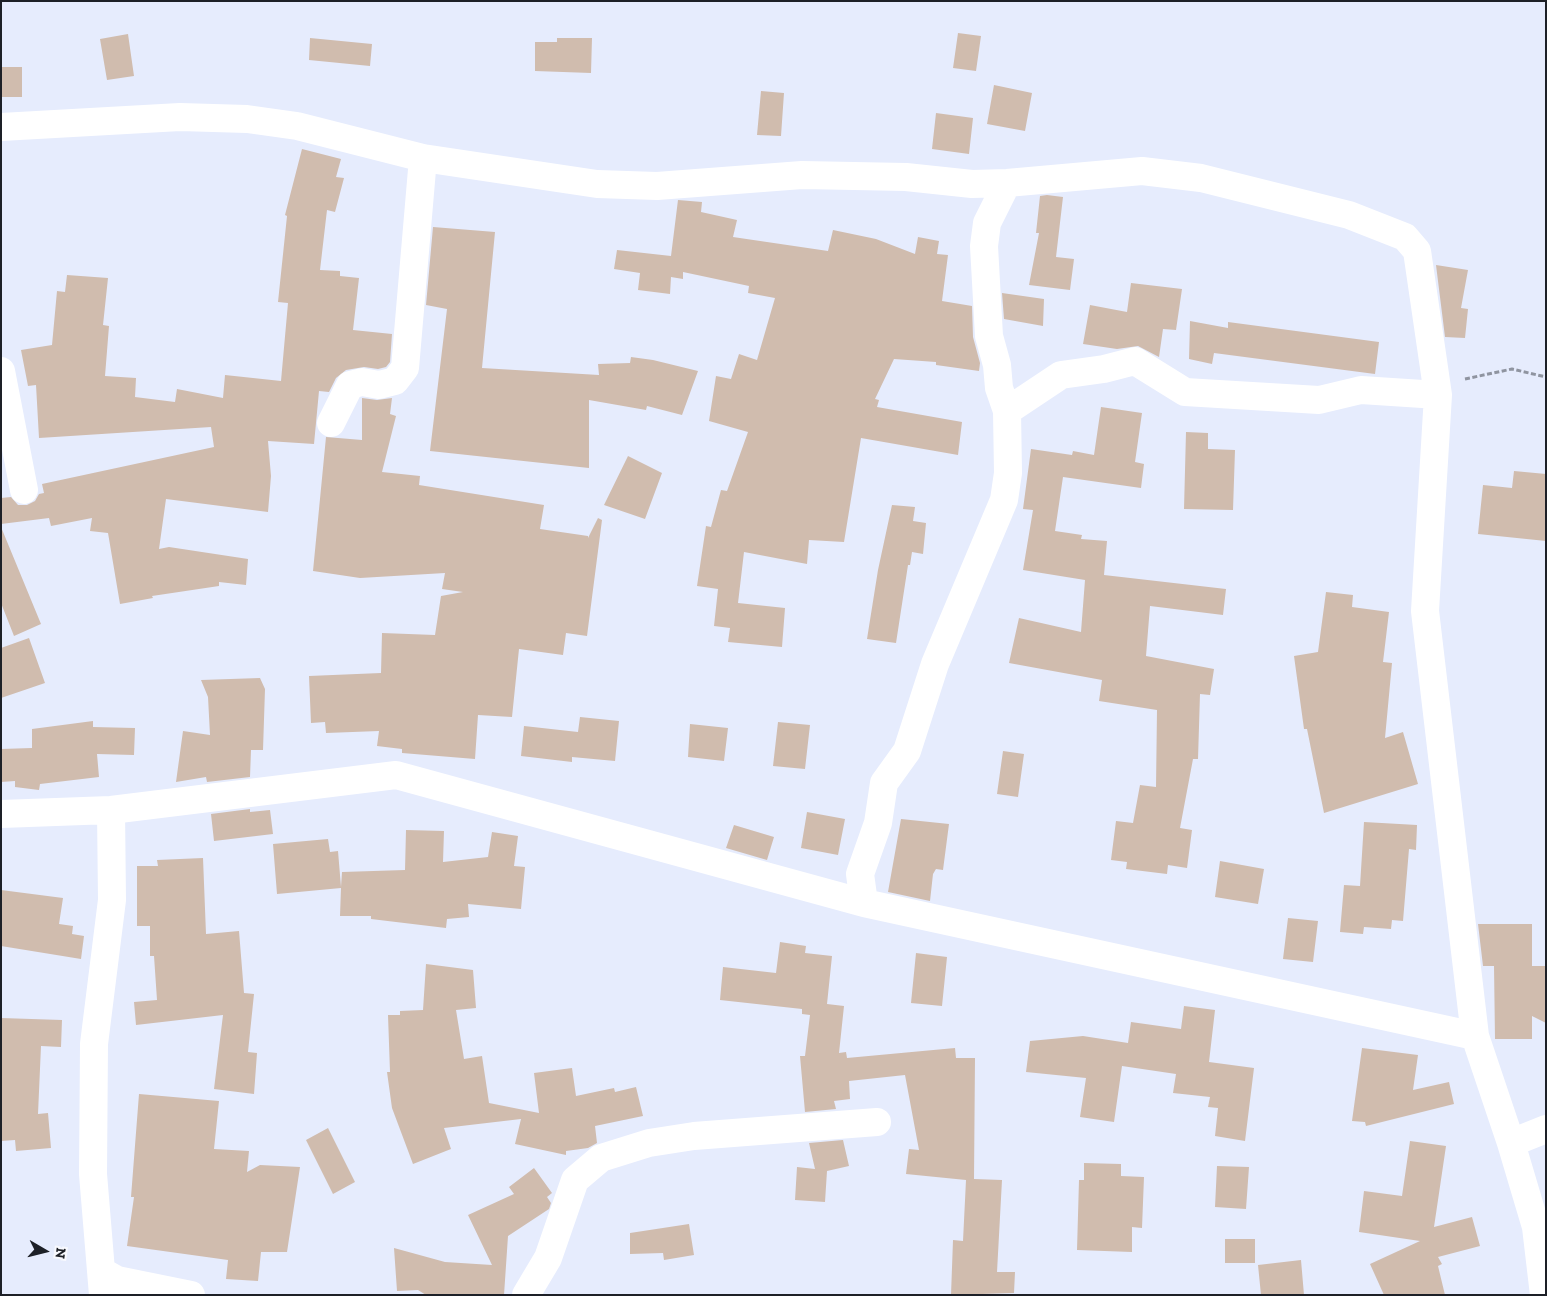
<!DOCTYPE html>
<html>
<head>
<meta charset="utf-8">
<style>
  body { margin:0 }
  #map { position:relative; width:1547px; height:1296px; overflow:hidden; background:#e6ecfd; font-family:"Zilla Slab",serif }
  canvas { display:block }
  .frame { position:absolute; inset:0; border:2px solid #1d2027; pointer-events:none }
  .north { position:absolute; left:20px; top:1226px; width:50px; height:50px; -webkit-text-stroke:4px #f8f9fe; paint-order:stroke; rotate:98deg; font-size:14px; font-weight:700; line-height:20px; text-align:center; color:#1d2027 }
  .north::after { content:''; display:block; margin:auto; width:18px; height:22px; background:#1d2027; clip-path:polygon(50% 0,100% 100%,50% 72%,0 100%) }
</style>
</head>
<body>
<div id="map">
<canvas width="1547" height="1296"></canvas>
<div class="frame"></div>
<div class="north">N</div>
</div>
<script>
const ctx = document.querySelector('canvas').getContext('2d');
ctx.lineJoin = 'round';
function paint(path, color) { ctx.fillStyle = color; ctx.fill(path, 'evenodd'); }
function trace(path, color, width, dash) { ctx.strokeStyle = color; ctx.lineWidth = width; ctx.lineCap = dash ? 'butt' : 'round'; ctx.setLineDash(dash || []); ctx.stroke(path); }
paint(new Path2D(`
  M 958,33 L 981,36 L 976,71 L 953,68 Z
  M 128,34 L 134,76 L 107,80 L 100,39 Z
  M 310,38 L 372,44 L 370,66 L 309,60 Z
  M 557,38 L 592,38 L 591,73 L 535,71 L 535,42 L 557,42 Z
  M 1,67 L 22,67 L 22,97 L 1,97 Z
  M 994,85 L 1032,93 L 1025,131 L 987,124 Z
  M 761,91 L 784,93 L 781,136 L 757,135 Z
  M 936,113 L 973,118 L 969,154 L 932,149 Z
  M 302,149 L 341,159 L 336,177 L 344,178 L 335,212 L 327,210 L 320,270 L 340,271 L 340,276 L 359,278 L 353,330 L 392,334 L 390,362 L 386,367 L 378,369 L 364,367 L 346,370 L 336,378 L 329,392 L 319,391 L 314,444 L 268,441 L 271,476 L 268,512 L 166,499 L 159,549 L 169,547 L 248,559 L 246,585 L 219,582 L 219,586 L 152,596 L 153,598 L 120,604 L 108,533 L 90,531 L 92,518 L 51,526 L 49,518 L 1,524 L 1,498 L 11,497 L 18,505 L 27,505 L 35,501 L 39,494 L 44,493 L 42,484 L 214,447 L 211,427 L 39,438 L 36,385 L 28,386 L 21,350 L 52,345 L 57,291 L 65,292 L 67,275 L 108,278 L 103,325 L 109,326 L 105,376 L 136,378 L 135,397 L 175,402 L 177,389 L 223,398 L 225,375 L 281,381 L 288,303 L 278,302 L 287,216 L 285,215 Z
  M 1047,195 L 1063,197 L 1056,257 L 1074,259 L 1070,290 L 1029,285 L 1039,233 L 1036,233 L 1040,196 Z
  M 678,200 L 702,202 L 701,212 L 737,220 L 733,237 L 828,251 L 833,230 L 876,239 L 915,254 L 918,237 L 939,241 L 937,254 L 948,255 L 942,301 L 972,306 L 973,337 L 980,363 L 979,371 L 936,365 L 936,362 L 894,359 L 875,399 L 879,400 L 877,407 L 962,422 L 958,455 L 861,438 L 844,542 L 809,540 L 807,564 L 744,552 L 738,603 L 785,608 L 782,647 L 728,642 L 730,628 L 714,626 L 718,589 L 697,586 L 706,526 L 711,527 L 721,490 L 727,491 L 748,432 L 709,421 L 716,376 L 731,379 L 739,354 L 757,360 L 775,298 L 748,293 L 749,286 L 683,272 L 683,279 L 671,277 L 670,294 L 638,290 L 640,273 L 614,269 L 617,250 L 671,256 Z
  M 433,227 L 495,232 L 482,368 L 599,375 L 598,364 L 630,363 L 631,357 L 653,360 L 698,371 L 682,415 L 647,406 L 646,410 L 589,400 L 589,468 L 430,451 L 447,309 L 426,305 Z
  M 1436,265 L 1468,270 L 1461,308 L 1468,309 L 1465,338 L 1445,337 Z
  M 1131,283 L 1182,289 L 1176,330 L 1163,329 L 1159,357 L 1138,346 L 1117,349 L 1083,344 L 1090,305 L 1127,312 Z
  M 1002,293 L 1044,299 L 1043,326 L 1004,319 Z
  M 1190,321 L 1228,328 L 1228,322 L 1379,342 L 1375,374 L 1214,353 L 1212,364 L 1189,359 Z
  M 362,398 L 377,400 L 392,398 L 390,414 L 396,416 L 382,472 L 420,476 L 419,485 L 544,505 L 540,529 L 588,536 L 588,538 L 598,518 L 602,520 L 587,636 L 566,633 L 563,655 L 519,649 L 512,717 L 478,715 L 475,759 L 402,753 L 402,749 L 377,746 L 379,731 L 326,733 L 325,722 L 311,723 L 309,676 L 381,673 L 382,633 L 435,635 L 441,596 L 463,592 L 442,589 L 445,573 L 360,578 L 313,571 L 326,437 L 362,440 Z
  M 1101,407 L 1142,413 L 1135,462 L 1144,464 L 1141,488 L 1063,477 L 1055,531 L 1082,535 L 1081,539 L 1107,541 L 1104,575 L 1226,589 L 1223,615 L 1150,606 L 1146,656 L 1214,669 L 1210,695 L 1200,694 L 1198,759 L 1193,759 L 1180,828 L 1192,830 L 1187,868 L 1168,865 L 1167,874 L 1126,869 L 1127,862 L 1111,860 L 1116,821 L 1133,823 L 1140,785 L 1156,787 L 1157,710 L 1099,701 L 1102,680 L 1009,663 L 1019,618 L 1081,632 L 1085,580 L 1023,570 L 1033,510 L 1023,509 L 1031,449 L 1072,455 L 1073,451 L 1094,455 Z
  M 1186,432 L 1208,433 L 1208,449 L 1235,450 L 1233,510 L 1184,509 Z
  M 628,456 L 662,473 L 645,519 L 604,505 Z
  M 1514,471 L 1546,474 L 1546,541 L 1478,534 L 1483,485 L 1512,488 Z
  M 892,505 L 915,507 L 913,521 L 926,523 L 923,554 L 912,552 L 910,565 L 908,565 L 896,643 L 867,639 L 878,570 Z
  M 1,527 L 41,624 L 14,636 L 1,603 Z
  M 1326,592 L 1353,595 L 1352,607 L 1389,612 L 1383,662 L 1392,663 L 1385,738 L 1403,732 L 1418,784 L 1324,813 L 1307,729 L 1304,729 L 1294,656 L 1318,652 Z
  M 29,638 L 45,683 L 1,698 L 1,648 Z
  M 260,678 L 265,689 L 263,750 L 251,750 L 250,777 L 207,782 L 206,777 L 176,782 L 183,731 L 210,735 L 208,697 L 201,680 Z
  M 580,717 L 619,721 L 615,761 L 572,757 L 572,762 L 521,756 L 524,726 L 578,732 Z
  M 93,721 L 93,727 L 135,728 L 134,755 L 97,754 L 99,777 L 40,784 L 39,790 L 15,787 L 15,781 L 1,782 L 1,749 L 32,748 L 32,729 Z
  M 778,722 L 810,725 L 805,769 L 773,766 Z
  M 690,724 L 728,728 L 724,761 L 688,757 Z
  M 1003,751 L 1024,754 L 1018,797 L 997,794 Z
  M 250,809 L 250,812 L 270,810 L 273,834 L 214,841 L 211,814 Z
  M 807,812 L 845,819 L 838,855 L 801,848 Z
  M 901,819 L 949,824 L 943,870 L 936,869 L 933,874 L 930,901 L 888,892 Z
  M 1364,822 L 1417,825 L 1416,850 L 1409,849 L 1403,921 L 1392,920 L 1391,929 L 1364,927 L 1363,934 L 1340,932 L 1344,885 L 1360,886 Z
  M 734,825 L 774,837 L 767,860 L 726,848 Z
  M 406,830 L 444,831 L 443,862 L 488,857 L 492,832 L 518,836 L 514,866 L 525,867 L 521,909 L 468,904 L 469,917 L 447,919 L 446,928 L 371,919 L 371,916 L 340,916 L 341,888 L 277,894 L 273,844 L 328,839 L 330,852 L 338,851 L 341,887 L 342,872 L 405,870 Z
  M 203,858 L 206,934 L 239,931 L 244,993 L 254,994 L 248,1052 L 257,1053 L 254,1094 L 214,1089 L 223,1015 L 136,1025 L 134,1002 L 157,1000 L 154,956 L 150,956 L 150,926 L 137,926 L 137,866 L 158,866 L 157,860 Z
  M 1220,861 L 1264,869 L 1258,904 L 1215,897 Z
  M 1,890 L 63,898 L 59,924 L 73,926 L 72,934 L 84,936 L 81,959 L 1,946 Z
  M 1288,918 L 1318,921 L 1313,962 L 1283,959 Z
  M 1478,924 L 1532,924 L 1532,966 L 1546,966 L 1546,1023 L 1532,1016 L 1532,1039 L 1495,1039 L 1494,966 L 1483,966 Z
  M 780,942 L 806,946 L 805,953 L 832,956 L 827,1004 L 844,1006 L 839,1053 L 846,1052 L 847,1058 L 955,1048 L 956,1058 L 975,1058 L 974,1179 L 1002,1180 L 997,1272 L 1015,1272 L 1014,1293 L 951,1295 L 953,1240 L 963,1241 L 966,1180 L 906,1174 L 909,1149 L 919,1150 L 905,1075 L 849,1081 L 850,1099 L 834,1101 L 836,1109 L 805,1112 L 800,1056 L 805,1056 L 810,1015 L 802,1014 L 802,1009 L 720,1000 L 723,967 L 776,973 Z
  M 916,953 L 947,957 L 942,1006 L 911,1003 Z
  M 426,964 L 473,970 L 476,1008 L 456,1010 L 464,1059 L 482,1056 L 489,1103 L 539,1113 L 534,1073 L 572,1068 L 576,1096 L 614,1088 L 615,1092 L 636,1087 L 643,1116 L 595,1126 L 597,1143 L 588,1148 L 566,1151 L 566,1155 L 515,1144 L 521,1119 L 444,1128 L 451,1149 L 413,1164 L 392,1108 L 387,1072 L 390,1072 L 388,1015 L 400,1015 L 400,1011 L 423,1010 Z
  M 1184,1006 L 1215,1010 L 1209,1062 L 1254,1068 L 1245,1141 L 1215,1136 L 1218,1108 L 1208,1107 L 1210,1097 L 1173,1093 L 1176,1074 L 1122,1066 L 1114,1122 L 1080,1117 L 1086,1078 L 1026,1072 L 1030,1041 L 1083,1036 L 1128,1043 L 1131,1022 L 1181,1029 Z
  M 1,1018 L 62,1020 L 61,1047 L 41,1046 L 38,1114 L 48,1113 L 51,1148 L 16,1151 L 15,1140 L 1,1141 Z
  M 1362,1048 L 1418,1055 L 1413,1090 L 1449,1082 L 1454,1104 L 1366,1126 L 1365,1122 L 1352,1121 Z
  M 139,1094 L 219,1101 L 214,1149 L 249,1151 L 247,1172 L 260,1165 L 300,1167 L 287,1252 L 261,1252 L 258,1281 L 226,1279 L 228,1260 L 127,1246 L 134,1197 L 131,1197 Z
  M 328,1128 L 355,1182 L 333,1194 L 306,1140 Z
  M 843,1140 L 849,1166 L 827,1171 L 825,1202 L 795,1200 L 797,1167 L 815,1169 L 809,1143 Z
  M 1410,1141 L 1446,1146 L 1434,1227 L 1472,1217 L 1480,1246 L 1438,1257 L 1442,1264 L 1438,1266 L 1445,1295 L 1384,1295 L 1370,1264 L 1420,1241 L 1359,1232 L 1364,1191 L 1402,1196 Z
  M 1084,1163 L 1121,1164 L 1121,1176 L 1144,1177 L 1142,1228 L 1132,1227 L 1132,1252 L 1077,1250 L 1079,1180 L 1084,1180 Z
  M 1217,1166 L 1249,1167 L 1246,1209 L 1215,1207 Z
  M 534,1168 L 552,1193 L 547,1197 L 551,1203 L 549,1209 L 508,1236 L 504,1295 L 426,1295 L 418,1290 L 397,1291 L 394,1248 L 445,1262 L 492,1265 L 468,1215 L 514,1194 L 509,1187 Z
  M 689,1224 L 694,1255 L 664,1260 L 663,1253 L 630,1254 L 630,1233 Z
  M 1225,1239 L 1255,1239 L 1255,1263 L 1225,1263 Z
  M 1301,1260 L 1304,1295 L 1261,1295 L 1258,1265 Z`), '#d0bcae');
trace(new Path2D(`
  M 1465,379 L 1512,369 L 1546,377`), '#8f94a0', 3, [5, 2.5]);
trace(new Path2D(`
  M 1,127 L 180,117 L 247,119 L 297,126 L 423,158 L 597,184 L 657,186 L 802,175 L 906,177 L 972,184 L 1007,183 L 1142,171 L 1201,178 L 1349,215 L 1405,237 L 1417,251 L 1438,395 L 1425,611 L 1475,1036 L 1511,1143 L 1536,1227 L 1544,1295
  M 1,371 L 24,490
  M 1007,411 L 1061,375 L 1104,369 L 1135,361 L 1185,392 L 1319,400 L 1361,390 L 1438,395
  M 331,423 L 350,385 L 362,382 L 379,385 L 395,381 L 405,368 L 423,158
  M 1,814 L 111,810 L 396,775 L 864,903 L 1475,1036
  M 864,903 L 860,874 L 878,823 L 884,783 L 907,751 L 935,664 L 1004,500 L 1008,473 L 1007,411 L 999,388 L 997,365 L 989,336 L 984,246 L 987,223 L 1007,183
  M 1511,1143 L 1546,1129
  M 101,1271 L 117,1280 L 191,1295
  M 103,1295 L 93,1174 L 94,1044 L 112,900 L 111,810
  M 526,1295 L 548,1258 L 575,1180 L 601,1158 L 649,1143 L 694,1136 L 877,1122`), '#fff', 28);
</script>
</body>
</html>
